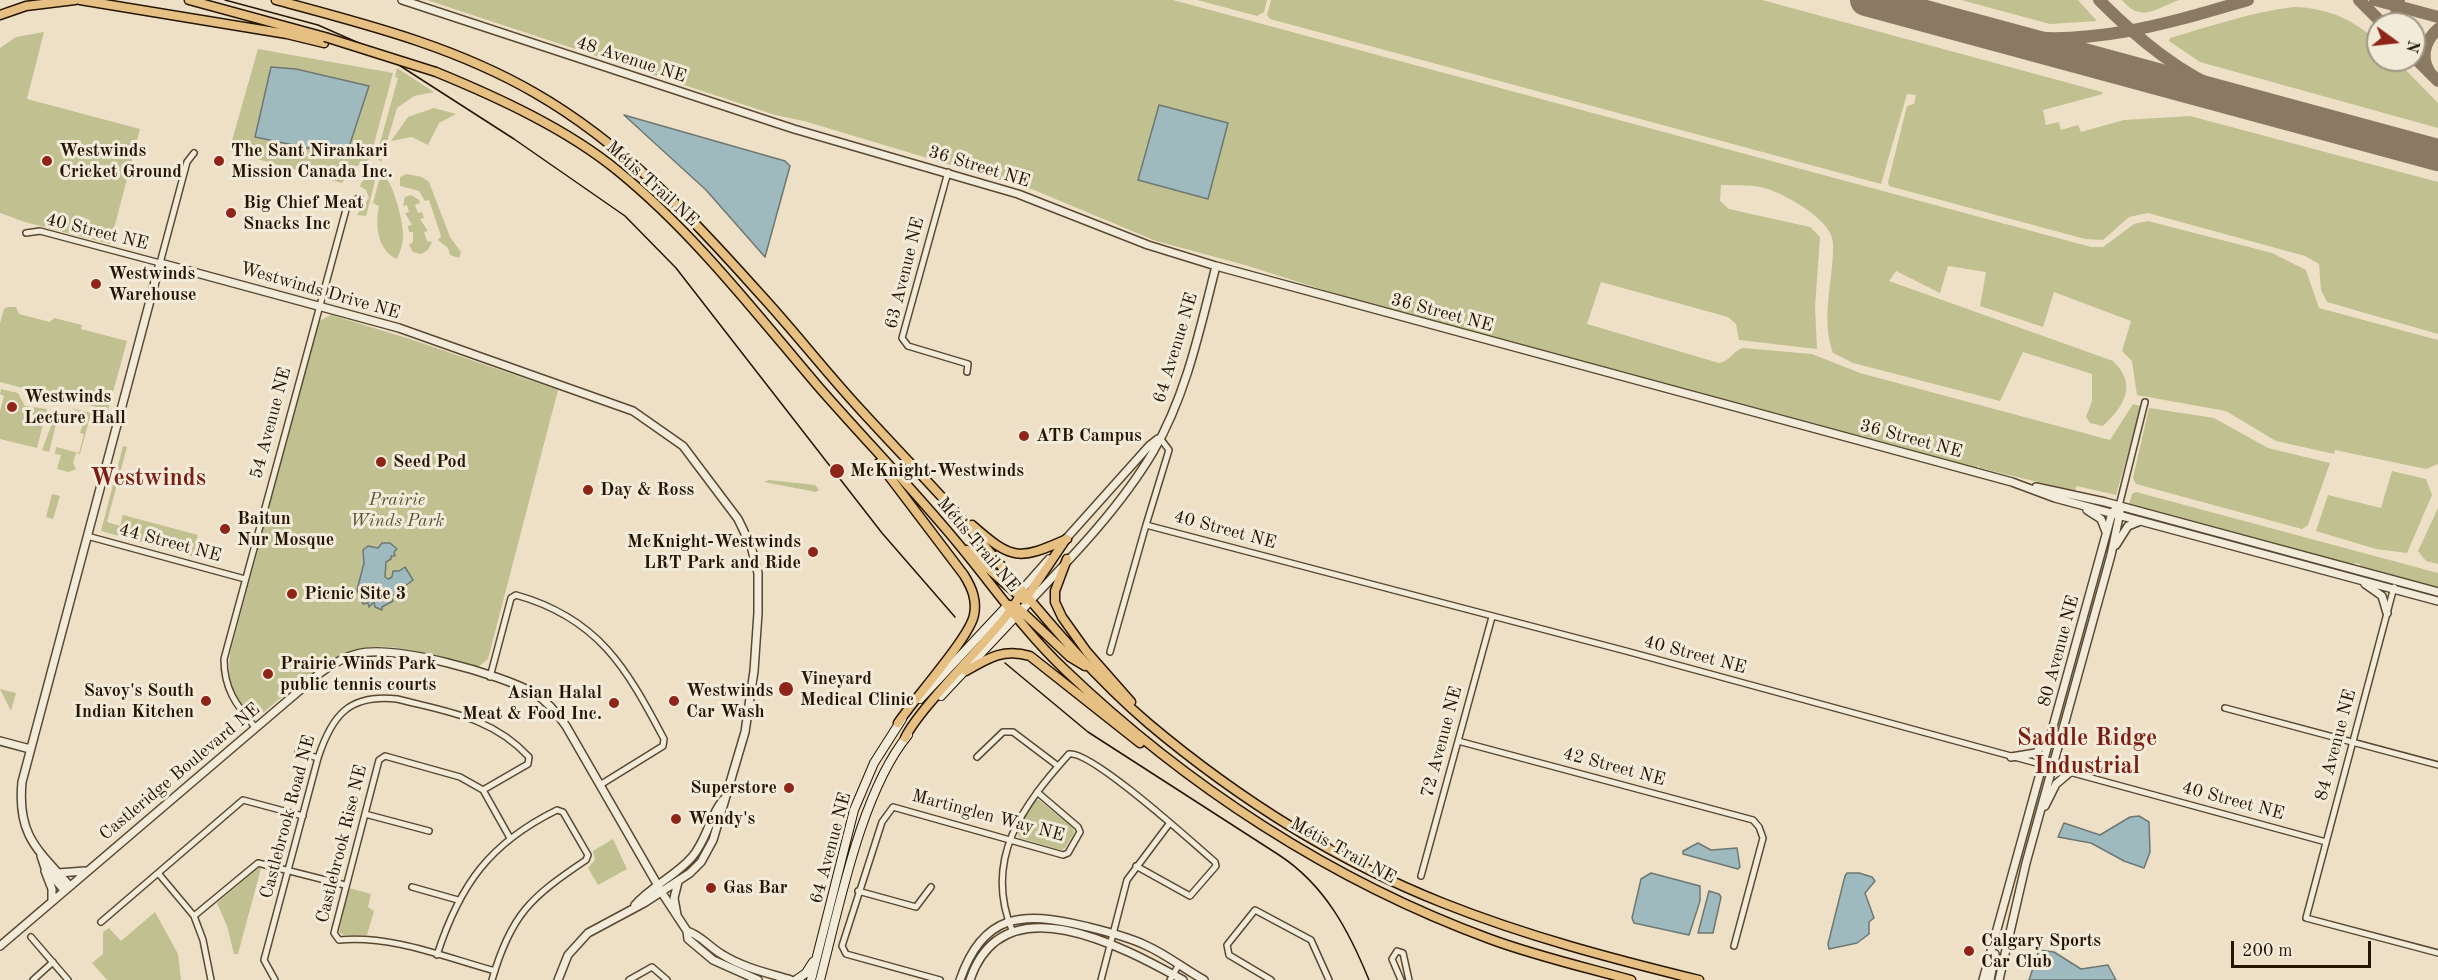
<!DOCTYPE html>
<html>
<head>
<meta charset="utf-8">
<style>
  body { margin:0 }
  #map { position:relative; width:2438px; height:980px; overflow:hidden; background:#ede0c6; font-family:"Old Standard TT",serif }
  canvas { display:block }
  .north { position:absolute; left:2366px; top:12px; width:60px; height:60px; box-sizing:border-box; background:#f3ebda; border:2px solid #a19583; border-radius:50%; rotate:105deg; font-size:16px; font-weight:700; line-height:24px; text-align:center; color:#261501 }
  .north::after { content:''; display:block; margin:auto; width:21px; height:27px; background:#8f2418; clip-path:polygon(50% 0,100% 100%,50% 72%,0 100%) }
  .scale { position:absolute; left:2231px; top:941px; width:140px; height:27px; box-sizing:border-box; border:3px solid #261501; border-top:0; padding-left:8px; font-size:18px; line-height:21px; white-space:nowrap; color:#261501; -webkit-text-stroke:4px #f3ebda; paint-order:stroke }
</style>
</head>
<body>
<div id="map">
<canvas width="2438" height="980"></canvas>
<div class="north">N</div>
<div class="scale">200 m</div>
</div>
<script>
const ctx = document.querySelector('canvas').getContext('2d');
ctx.lineJoin = 'round';
function paint(path, color) { ctx.fillStyle = color; ctx.fill(path, 'evenodd'); }
function trace(path, color, width, dash) { ctx.strokeStyle = color; ctx.lineWidth = width; ctx.lineCap = dash ? 'butt' : 'round'; ctx.setLineDash(dash || []); ctx.stroke(path); }
function label(font, color, halo, rows, align = 'center') {
  ctx.font = font + ' "Old Standard TT",serif'; ctx.lineWidth = 6; ctx.setLineDash([]); ctx.textBaseline = 'middle'; ctx.strokeStyle = halo; ctx.fillStyle = color; for (const [text, x, y, turn = 0] of rows) {
    ctx.save(); ctx.translate(x, y); ctx.rotate((+turn || 0) * Math.PI / 180); ctx.textAlign = isNaN(turn) ? turn : align; if (halo) ctx.strokeText(text, 0, 0); ctx.fillText(text, 0, 0); ctx.restore();
  }
}
paint(new Path2D(`
  M 427,0 L 1173,0 L 2091,247 L 2103,247 L 2134,224 L 2148,221 L 2272,253 L 2306,270 L 2319,308 L 2438,340 L 2438,464 L 2426,469 L 2335,450 L 2334,454 L 2276,441 L 2226,411 L 2137,395 L 2132,361 L 2122,351 L 2131,321 L 2054,292 L 2043,327 L 1980,306 L 1986,272 L 1948,266 L 1940,293 L 1896,271 L 1889,281 L 2113,361 C 2138,385 2124,406 2103,426 L 2090,423 L 2086,417 L 2092,401 L 2092,374 L 2023,352 L 2000,401 L 1853,363 L 1833,353 C 1820,317 1834,280 1833,243 C 1832,220 1788,196 1768,189 C 1755,184 1736,186 1721,185 L 1720,201 L 1729,209 L 1810,227 L 1820,237 L 1815,307 L 1817,349 L 1739,340 L 1736,324 L 1728,317 L 1601,282 L 1587,324 L 1719,363 C 1730,361 1732,352 1742,348 L 1812,354 L 1860,373 L 2110,440 L 2133,404 L 2140,406 L 2139,415 L 2116,495 L 2077,486 L 2075,491 L 1980,468 L 1978,465 L 1977,468 L 1864,437 L 1862,434 L 1861,437 L 1371,305 L 1245,265 L 1156,241 L 1034,190 L 804,121 L 775,115 Z
  M 1197,0 L 1267,0 L 1264,12 L 1257,16 Z
  M 1271,0 L 1762,0 L 2102,92 L 2103,94 L 2043,110 L 2046,125 L 2059,122 L 2061,130 L 2078,125 L 2081,132 L 2124,120 L 2190,116 L 2438,182 L 2438,334 L 2327,302 L 2321,290 L 2319,264 L 2305,256 L 2148,213 L 2129,217 L 2103,240 L 2085,239 L 1889,186 L 1888,182 L 1907,106 L 1914,104 L 1916,95 L 1907,94 L 1881,184 L 1270,19 L 1267,15 Z
  M 1961,0 L 2078,0 L 2097,21 L 2050,24 Z
  M 2122,0 L 2179,0 C 2155,9 2141,23 2122,0 Z
  M 2294,7 C 2328,8 2353,19 2378,42 L 2378,60 L 2396,60 L 2438,103 L 2438,128 L 2200,62 L 2169,41 L 2170,38 C 2211,26 2252,12 2294,7 Z
  M 44,32 L 27,99 L 140,129 L 110,244 L 25,222 L 0,213 L 0,48 L 16,37 Z
  M 258,49 L 393,73 L 370,159 L 353,168 L 342,183 L 229,151 Z
  M 397,68 L 434,92 L 414,96 L 397,108 L 381,162 L 376,157 L 398,78 L 395,77 Z
  M 434,108 L 456,114 L 439,123 L 428,145 L 412,137 L 391,141 L 408,117 Z
  M 377,173 L 366,216 L 357,215 L 369,198 L 366,190 L 360,186 C 363,178 369,175 377,173 Z
  M 381,173 C 392,177 404,223 403,236 C 403,244 400,252 397,259 C 377,250 375,225 379,206 L 373,203 Z
  M 406,174 L 422,177 L 429,182 L 450,237 L 461,252 L 459,258 L 450,255 L 448,248 L 438,240 L 441,236 L 429,200 L 425,201 L 419,191 L 400,186 L 400,177 Z
  M 411,195 L 419,200 L 420,203 L 415,205 L 418,213 L 422,212 L 424,218 L 420,219 L 428,231 L 424,232 L 427,241 L 432,242 L 428,250 L 421,254 L 413,252 L 409,245 L 413,242 L 413,232 L 409,232 L 408,226 L 412,225 L 405,213 L 409,212 L 407,205 L 403,206 L 405,197 Z
  M 8,307 L 16,307 L 19,314 L 50,322 L 54,318 L 82,325 L 81,329 L 127,341 L 108,410 L 0,382 L 0,323 L 4,309 Z
  M 331,315 L 410,339 L 558,390 L 488,659 L 478,667 C 363,635 355,635 264,712 L 250,713 C 232,697 227,677 230,654 L 319,321 Z
  M 1,389 L 18,393 L 25,406 L 47,409 L 37,448 L 0,439 L 0,411 L 4,396 L 0,394 Z
  M 71,408 L 91,413 L 80,454 L 76,453 L 73,463 L 76,469 L 69,472 L 57,469 L 61,455 L 55,454 L 56,447 L 79,453 L 84,434 L 80,433 L 86,415 Z
  M 2149,408 L 2214,418 L 2268,448 L 2330,463 L 2308,525 L 2302,529 L 2136,484 L 2133,478 Z
  M 52,414 L 58,416 L 49,452 L 42,450 L 53,421 Z
  M 123,446 L 127,447 L 107,522 L 120,526 L 123,515 L 198,535 L 193,555 L 195,557 L 101,531 Z
  M 2392,471 L 2426,479 L 2432,495 L 2407,553 L 2376,549 L 2316,531 L 2328,495 L 2381,508 Z
  M 769,480 L 815,485 L 819,490 L 816,492 L 764,482 Z
  M 2136,492 L 2438,573 L 2438,588 L 2360,567 L 2360,564 L 2354,563 L 2353,565 L 2129,504 L 2132,494 Z
  M 52,494 L 60,496 L 53,519 L 46,517 Z
  M 2438,508 L 2438,564 L 2426,561 L 2418,551 Z
  M 0,689 L 16,693 L 11,711 Z
  M 1035,800 L 1039,800 L 1073,828 L 1074,833 L 1065,848 L 1061,850 L 1020,838 L 1018,834 L 1024,814 Z
  M 613,839 L 627,869 L 598,885 L 588,868 L 595,860 L 593,851 Z
  M 258,868 L 261,868 L 238,954 L 234,954 L 227,926 L 217,903 Z
  M 349,888 L 371,894 L 368,907 L 374,911 L 367,935 L 344,935 L 339,932 Z
  M 155,912 L 178,954 L 181,980 L 107,980 L 92,963 L 103,954 L 103,932 L 109,928 L 121,941 Z`), '#c0c090');
const water = new Path2D(`
  M 271,67 L 296,69 L 369,86 L 346,156 L 255,137 Z
  M 1159,105 L 1228,123 L 1208,199 L 1138,180 Z
  M 624,115 L 785,161 L 790,166 L 765,257 L 706,190 Z
  M 382,543 L 390,543 L 397,549 L 394,552 L 395,556 L 391,556 L 391,559 L 386,562 L 385,577 L 388,579 L 392,577 L 393,571 L 399,571 L 405,567 L 413,580 L 391,597 L 393,601 L 382,607 L 382,610 L 375,607 L 374,602 L 369,607 L 368,603 L 363,604 L 357,590 L 364,563 L 363,550 L 368,546 L 378,548 Z
  M 2139,816 L 2149,822 L 2150,852 L 2144,868 L 2124,861 L 2091,843 L 2058,837 L 2064,823 L 2100,835 L 2130,817 Z
  M 1698,843 L 1711,850 L 1737,848 L 1740,867 L 1738,869 L 1683,854 L 1683,851 Z
  M 1651,873 L 1700,886 L 1700,901 L 1689,935 L 1634,923 L 1632,918 L 1641,879 Z
  M 1859,873 L 1872,877 L 1875,881 L 1865,893 L 1874,918 L 1869,922 L 1869,934 L 1857,943 L 1829,949 L 1828,944 L 1845,876 L 1847,873 Z
  M 1709,891 L 1719,894 L 1721,897 L 1713,933 L 1698,933 Z
  M 2039,950 L 2054,952 L 2081,969 L 2108,965 L 2116,980 L 2029,980 Z`);
paint(water, '#9ebabf');
trace(water, '#6e7873', 1.5);
trace(new Path2D(`
  M 2099,0 C 2138,39 2180,74 2232,95 C 2267,109 2306,116 2342,126
  M 2359,0 L 2383,24
  M 2375,0 L 2438,17
  M 1914,11 C 1945,19 1977,30 2008,35 C 2092,47 2169,23 2248,0
  M 2394,24 L 2399,0
  M 2414,57 L 2438,81
  M 2431,74 C 2420,59 2424,41 2438,29`), '#8a7a64', 12);
trace(new Path2D(`
  M 1866,0 L 2438,155`), '#8a7a64', 32);
const minor = new Path2D(`
  M 948,172 L 902,338 L 908,346 L 968,364 L 967,372
  M 26,233 L 40,231 L 160,263 L 187,162 L 194,153
  M 1160,438 L 1169,450 L 1146,525 L 1626,651 L 2326,842
  M 2119,506 L 2145,402
  M 87,536 L 245,579
  M 2394,587 L 2306,918 L 2438,953
  M 1110,652 L 1146,525
  M 490,677 L 511,598 L 516,595 C 598,618 626,667 664,739 L 663,746 L 600,785
  M 2225,708 L 2438,765
  M 255,727 C 236,705 224,689 224,659 L 347,206 L 360,197
  M 1458,741 L 1753,820 L 1759,827 L 1763,838 L 1734,946
  M 298,752 L 318,758
  M 977,757 L 1003,732 L 1013,732 L 1058,766
  M 365,814 L 429,831
  M 158,873 L 194,916 L 203,940 L 211,980
  M 1421,876 L 1492,617
  M 412,887 L 458,900
  M 858,891 L 916,907 L 931,887
  M 194,916 L 258,863 L 345,885
  M 101,922 L 243,800 L 303,816
  M 1012,930 C 983,859 1023,805 1069,754 C 1091,750 1193,843 1215,862 L 1216,866 L 1190,896 L 1136,866
  M 31,937 L 68,980
  M 437,955 C 460,884 490,843 557,810 L 563,812 L 588,855 L 586,860 C 531,897 511,914 492,980
  M 495,971 C 444,957 392,935 339,940 L 334,933 L 379,760 L 385,756 L 460,777 L 483,790 L 510,838
  M 33,980 L 53,962
  M 275,980 L 264,960 L 318,758 C 332,715 349,694 397,699 C 448,712 492,717 529,757 L 528,764 L 483,790
  M 629,980 L 652,967 L 667,980
  M 940,980 L 846,954 L 842,946 L 882,822 L 893,807 L 1063,855 L 1068,853 L 1080,832 L 1078,827 L 1037,792
  M 1101,980 L 1127,880 L 1169,824
  M 1170,980 L 1178,966
  M 1271,980 L 1229,955 L 1227,945 L 1255,910 L 1311,940 L 1329,980
  M 1401,980 L 1392,959 L 1397,951 L 1403,953 L 1409,980`);
const tertiary = new Path2D(`
  M 402,0 L 794,129 L 1018,194 L 1148,245 L 1216,266 L 2012,482 L 2055,498 L 2438,601
  M 2036,487 L 2105,502 L 2438,592
  M 2087,510 L 2101,519 L 2106,532
  M 1064,541 L 1149,446 L 1158,439
  M 2116,545 L 2128,526 L 2138,522
  M 2365,584 L 2382,596 L 2387,613
  M 1019,593 L 1049,559
  M 1031,600 C 1074,555 1121,506 1153,452 C 1186,396 1200,329 1216,266
  M 0,741 L 30,749
  M 2011,757 L 2036,753 L 2048,738
  M 2045,806 L 2056,784 L 2069,773
  M 41,856 L 45,868 L 64,890
  M 45,871 L 52,889 L 52,900
  M 58,873 L 85,871
  M 69,885 C 37,849 17,835 22,782 L 160,263 L 399,328 L 633,411 L 683,446 L 738,519 L 751,546 L 758,573 L 758,613 L 754,671 L 745,732 L 713,840 L 701,862 L 690,873 L 644,903 L 588,933 L 568,955 L 558,980
  M 635,905 C 651,886 676,876 692,857 C 707,840 709,817 723,800
  M 677,915 L 674,898 L 678,882
  M 687,931 C 701,935 710,948 723,955 C 744,968 768,973 791,980
  M 0,946 L 320,673 C 331,665 344,657 357,654 C 394,644 500,674 534,693 C 547,701 557,713 566,726 L 664,896 L 687,931 L 688,939 L 713,960 L 758,980
  M 960,980 C 983,913 1023,911 1084,926 C 1104,931 1126,936 1145,945 C 1166,954 1184,969 1204,980
  M 970,980 C 1003,881 1123,947 1183,980
  M 1983,980 L 2112,513 L 2119,506
  M 1990,980 L 1995,954
  M 1999,980 L 2026,863 L 2111,555 L 2120,512`);
const secondary = new Path2D(`
  M 941,696 L 1031,600
  M 920,699 L 1007,606
  M 796,980 L 806,973 L 813,962
  M 811,980 L 854,810 L 874,763 L 902,719
  M 820,980 C 839,908 861,792 908,735`);
const primary = new Path2D(`
  M 80,0 L 287,34 L 324,43
  M 189,0 L 325,37
  M 276,0 C 365,24 454,46 535,93 C 624,144 692,218 760,294 C 794,331 825,371 859,408 C 889,441 920,473 950,506 C 1015,579 1073,659 1148,723 C 1236,797 1337,861 1443,903 C 1526,936 1613,959 1699,980
  M 0,15 L 26,6 L 75,0
  M 436,72 C 497,97 567,129 618,171 C 694,233 754,311 817,385 C 864,439 915,491 960,546 C 994,587 1025,632 1064,669 C 1186,786 1332,881 1490,939 C 1536,956 1584,967 1631,980
  M 879,463 L 964,575 C 972,588 977,600 974,615 C 970,637 914,699 898,723
  M 972,525 C 1012,560 1018,561 1067,539
  M 967,550 L 1024,600
  M 1067,559 L 1055,591 L 1055,602 L 1062,617 L 1087,652 L 1131,702
  M 1025,600 L 1066,539
  M 1010,605 L 1017,607 L 1070,657 L 1085,666
  M 966,671 C 988,658 1004,648 1030,656 L 1140,743
  M 905,738 C 923,700 1020,613 1021,590`);
trace(minor, '#584832', 8);
trace(tertiary, '#584832', 10);
trace(secondary, '#261501', 10);
trace(primary, '#261501', 11);
trace(minor, '#f3ebda', 5);
trace(tertiary, '#f3ebda', 7);
trace(secondary, '#f3ebda', 8);
trace(primary, '#e6c083', 8);
trace(new Path2D(`
  M 225,0 L 318,25 L 377,51 L 514,139 L 625,216 L 676,268 L 882,533 L 955,617
  M 1005,663 L 1088,732 L 1279,855 C 1325,885 1349,931 1369,980`), '#261501', 1.5);
const primaryBridge = new Path2D(`
  M 325,37 L 436,72`);
trace(primaryBridge, '#261501', 11, []);
trace(primaryBridge, '#e6c083', 8);
for (const [x, y, r, color] of [
  [47,161,6,"#8f2418"],
  [219,161,6,"#8f2418"],
  [231,213,6,"#8f2418"],
  [96,284,6,"#8f2418"],
  [12,407,6,"#8f2418"],
  [1024,436,6,"#8f2418"],
  [381,462,6,"#8f2418"],
  [837,471,8,"#8f2418"],
  [588,490,6,"#8f2418"],
  [225,529,6,"#8f2418"],
  [813,552,6,"#8f2418"],
  [292,594,6,"#8f2418"],
  [268,674,6,"#8f2418"],
  [786,689,8,"#8f2418"],
  [206,701,6,"#8f2418"],
  [674,701,6,"#8f2418"],
  [614,703,6,"#8f2418"],
  [789,788,6,"#8f2418"],
  [676,819,6,"#8f2418"],
  [711,888,6,"#8f2418"],
  [1969,951,6,"#8f2418"]
]) { const dot = new Path2D(); dot.arc(x, y, r, 0, 2 * Math.PI); ctx.fillStyle = color; ctx.fill(dot); trace(dot, '#f3ebda', 2); }
label('18px', '#261501', '#f3ebda', [
  ["48 Avenue NE",631,60,18],
  ["36 Street NE",979,167,17],
  ["Métis Trail NE",652,184,42],
  ["40 Street NE",97,232,14],
  ["63 Avenue NE",905,273,-76],
  ["Westwinds Drive NE",320,291,16],
  ["36 Street NE",1442,313,15],
  ["64 Avenue NE",1176,348,-73],
  ["54 Avenue NE",271,423,-75],
  ["36 Street NE",1911,439,15],
  ["40 Street NE",1225,530,15],
  ["44 Street NE",170,543,15],
  ["Métis Trail NE",978,545,50],
  ["80 Avenue NE",2059,651,-75],
  ["40 Street NE",1695,655,15],
  ["72 Avenue NE",1442,742,-75],
  ["84 Avenue NE",2336,745,-75],
  ["42 Street NE",1614,767,15],
  ["Castleridge Boulevard NE",180,772,-40],
  ["40 Street NE",2233,801,15],
  ["Martinglen Way NE",988,816,15],
  ["Castlebrook Road NE",288,817,-75],
  ["Castlebrook Rise NE",342,844,-76],
  ["64 Avenue NE",831,848,-75],
  ["Métis Trail NE",1343,851,29]
]);
label('bold 18px', '#261501', '#f3ebda', [
  ["Westwinds",59,151],
  ["Cricket Ground",59,172],
  ["The Sant Nirankari",231,151],
  ["Mission Canada Inc.",231,172],
  ["Big Chief Meat",243,203],
  ["Snacks Inc",243,224],
  ["Westwinds",108,274],
  ["Warehouse",108,295],
  ["Westwinds",24,397],
  ["Lecture Hall",24,418],
  ["ATB Campus",1036,436],
  ["Seed Pod",393,462],
  ["McKnight-Westwinds",850,471],
  ["Day & Ross",600,490],
  ["Baitun",237,519],
  ["Nur Mosque",237,540],
  ["McKnight-Westwinds",801,542,"right"],
  ["LRT Park and Ride",801,563,"right"],
  ["Picnic Site 3",304,594],
  ["Prairie Winds Park",280,664],
  ["public tennis courts",280,685],
  ["Vineyard",800,679],
  ["Medical Clinic",800,700],
  ["Savoy's South",194,691,"right"],
  ["Indian Kitchen",194,712,"right"],
  ["Westwinds",686,691],
  ["Car Wash",686,712],
  ["Asian Halal",602,693,"right"],
  ["Meat & Food Inc.",602,714,"right"],
  ["Superstore",777,788,"right"],
  ["Wendy's",688,819],
  ["Gas Bar",723,888],
  ["Calgary Sports",1981,941],
  ["Car Club",1981,962]
], 'left');
label('italic 18px', '#5c5133', '#f3ebda', [
  ["Prairie",397,500],
  ["Winds Park",397,521]
]);
label('bold 24px', '#7a1f14', '#f3ebda', [
  ["Westwinds",148,479],
  ["Saddle Ridge",2087,739],
  ["Industrial",2087,767]
]);
</script>
</body>
</html>
